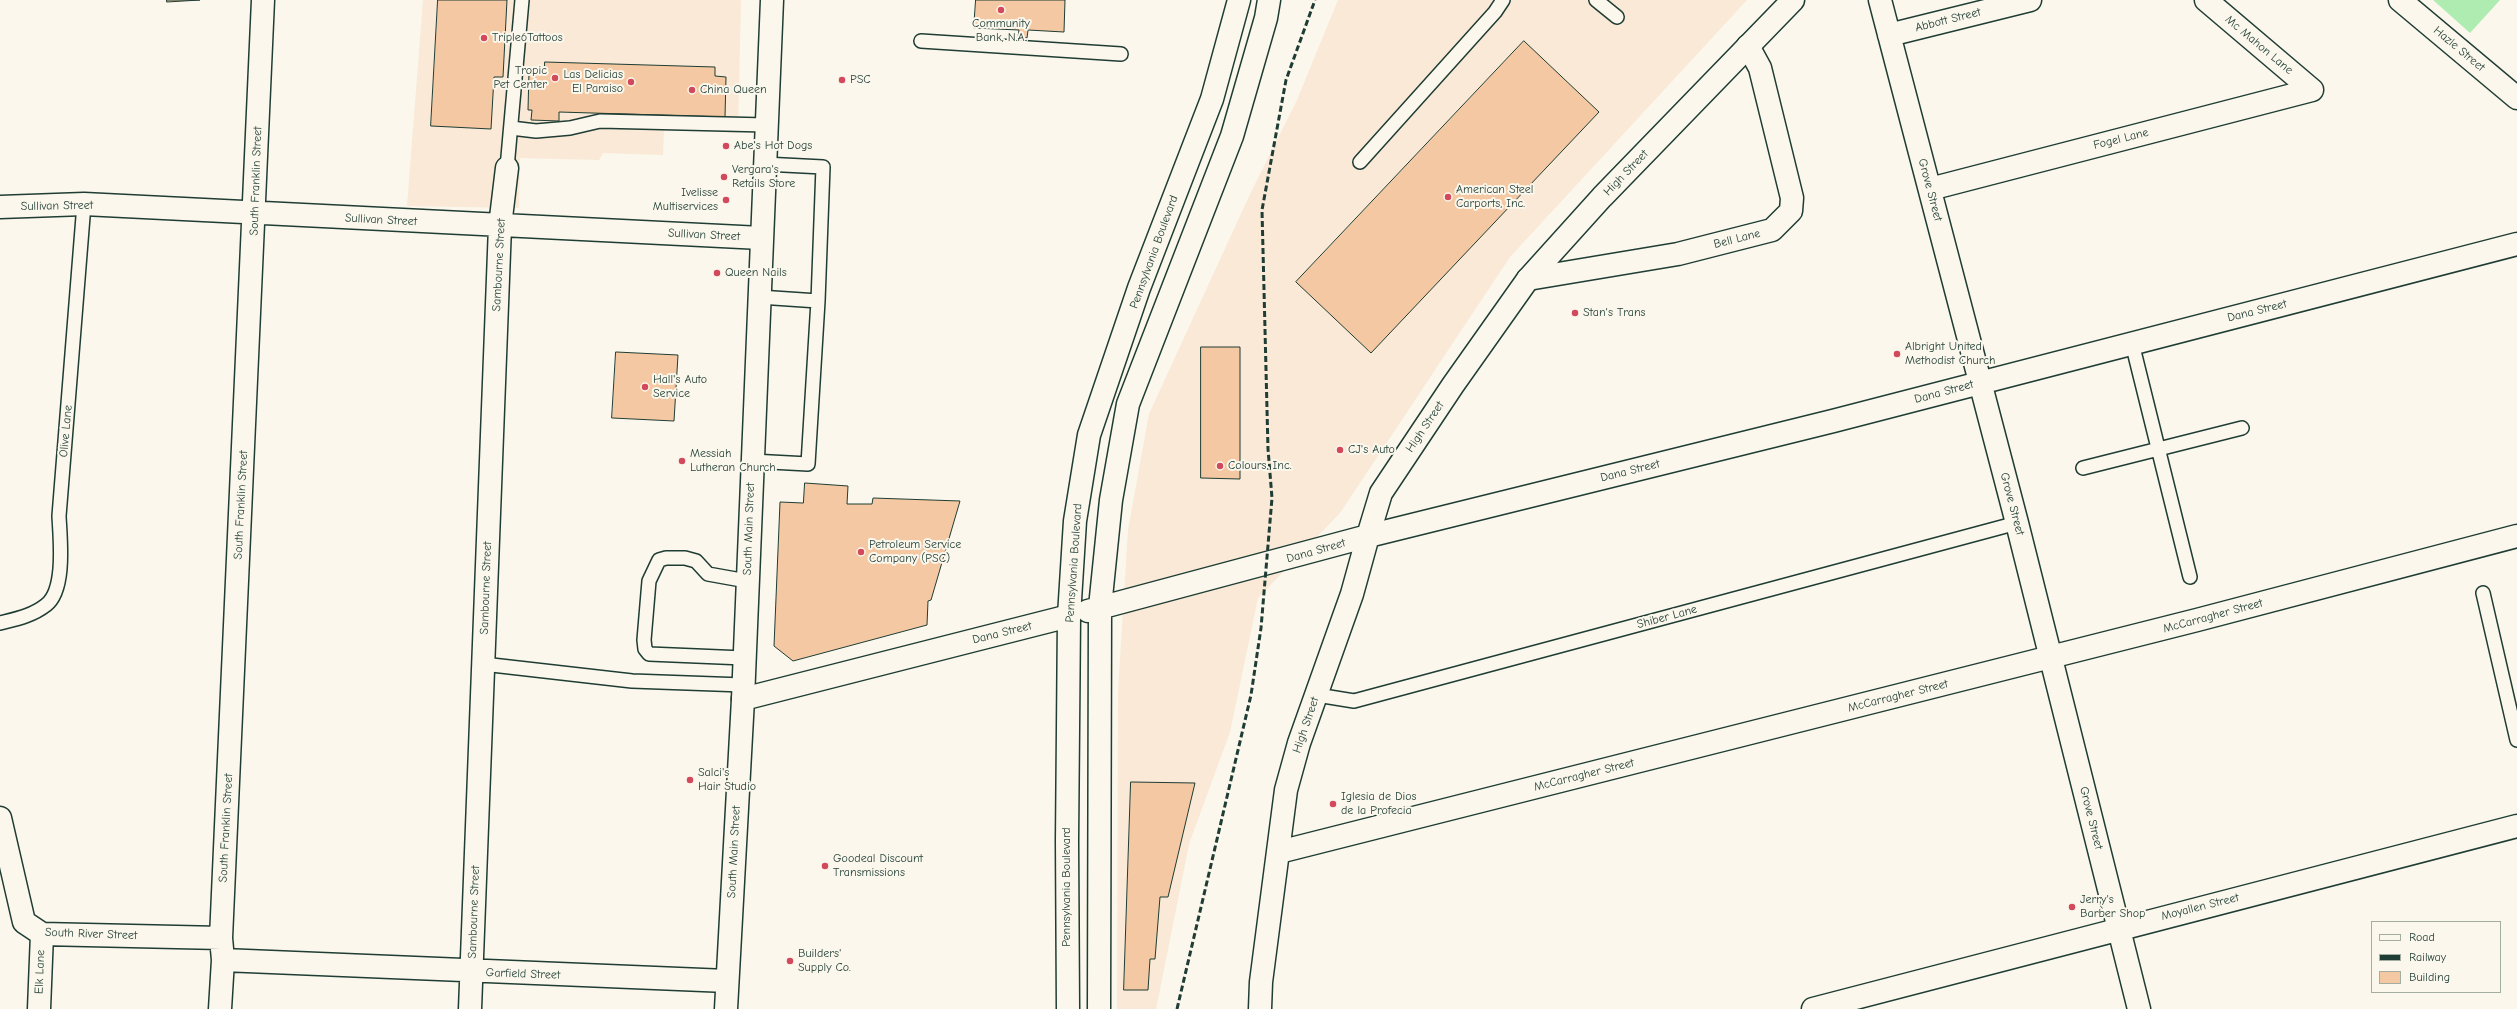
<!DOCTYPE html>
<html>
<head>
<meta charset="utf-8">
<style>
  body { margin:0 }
  #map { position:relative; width:2517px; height:1009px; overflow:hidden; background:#fbf7ec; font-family:"Comic Neue",sans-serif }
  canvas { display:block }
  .legend { position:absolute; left:2371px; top:921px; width:130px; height:72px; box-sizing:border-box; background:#fbf7ec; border:1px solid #a3ada2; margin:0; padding:5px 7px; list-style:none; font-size:12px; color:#1f3d34 }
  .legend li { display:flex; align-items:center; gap:8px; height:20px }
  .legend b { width:20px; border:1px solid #a3ada2 }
</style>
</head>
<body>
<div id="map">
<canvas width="2517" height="1009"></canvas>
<ul class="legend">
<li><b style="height:5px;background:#fbf7ec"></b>Road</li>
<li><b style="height:5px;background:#1f3d34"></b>Railway</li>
<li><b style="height:11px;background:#f3c8a2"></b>Building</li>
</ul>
</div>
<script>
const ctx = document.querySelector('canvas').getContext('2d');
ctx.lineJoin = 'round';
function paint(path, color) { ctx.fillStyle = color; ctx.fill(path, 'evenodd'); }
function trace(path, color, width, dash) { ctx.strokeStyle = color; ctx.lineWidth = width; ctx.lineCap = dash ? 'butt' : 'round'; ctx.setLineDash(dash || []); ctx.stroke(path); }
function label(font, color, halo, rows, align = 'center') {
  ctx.font = font + ' "Comic Neue",sans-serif'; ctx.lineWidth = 4; ctx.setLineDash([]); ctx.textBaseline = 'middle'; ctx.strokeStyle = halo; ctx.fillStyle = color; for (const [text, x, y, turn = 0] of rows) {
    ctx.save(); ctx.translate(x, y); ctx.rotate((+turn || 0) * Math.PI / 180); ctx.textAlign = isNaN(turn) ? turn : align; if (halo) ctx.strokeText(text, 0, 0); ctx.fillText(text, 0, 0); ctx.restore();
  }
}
paint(new Path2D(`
  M 423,0 L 741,0 L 738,133 L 664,129 L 663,155 L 603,153 L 599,160 L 520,158 L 519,208 L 407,206 Z
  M 1338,0 L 1747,0 L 1510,257 L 1340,513 L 1258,598 L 1230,732 L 1189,844 L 1156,1009 L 1117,1009 L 1118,691 L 1128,530 L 1149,414 L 1251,192 L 1297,100 Z`), '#f9e9d6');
paint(new Path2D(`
  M 2433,0 L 2500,0 L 2470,33 Z`), '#afecb1');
const building = new Path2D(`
  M 167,0 L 200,0 L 167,2 Z
  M 438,0 L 507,0 L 503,77 L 494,77 L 491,129 L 431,126 Z
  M 976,0 L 1065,0 L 1064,32 L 1028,30 L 1027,38 L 1018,37 L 1019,30 L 974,28 Z
  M 1524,41 L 1599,112 L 1371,353 L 1296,282 Z
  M 545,62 L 715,67 L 715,76 L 726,77 L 725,117 L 559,112 L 559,121 L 531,120 L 532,110 L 528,110 L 529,71 L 544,71 Z
  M 1201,347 L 1240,347 L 1240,479 L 1201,478 Z
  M 616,352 L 678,355 L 674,421 L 612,418 Z
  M 805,483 L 848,486 L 847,504 L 872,504 L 873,498 L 960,501 L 931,600 L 928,601 L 927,625 L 793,661 L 774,646 L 780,502 L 803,503 Z
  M 1131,782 L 1195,783 L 1168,897 L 1160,897 L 1155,959 L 1150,959 L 1148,990 L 1124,990 Z`);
paint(building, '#f3c8a2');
trace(building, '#1f3d34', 1);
const lane = new Path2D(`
  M 1596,0 L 1617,17
  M 921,41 L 1121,54
  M 511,128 L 536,131 L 570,128 L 600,121 L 766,125
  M 1360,162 L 1495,12 L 1503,0
  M 507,168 L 522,0
  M 759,297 L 818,301 L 823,167 L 764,164
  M 2132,343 L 2190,577
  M 752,461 L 808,464 L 818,301
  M 2083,468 L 2242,428
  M 2483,593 L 2517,740
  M 0,623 C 16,619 32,616 46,605 C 66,590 60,538 59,516 L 84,204
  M 744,658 L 649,654 L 645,649 L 644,640 L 649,581 L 659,560 L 666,558 L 685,558 L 696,561 L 708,574 L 747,581
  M 483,664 L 632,681 L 743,685
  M 1317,695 L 1354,701 L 2017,523`);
const street = new Path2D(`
  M 1880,0 L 2017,523 L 2139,1009
  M 2206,0 L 2312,90
  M 1889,35 L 2030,0
  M 1930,189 L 2312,90
  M 0,207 L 84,204 L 761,238
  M 1528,279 L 1678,254 L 1772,230 L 1791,211 L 1792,198 L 1760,68 L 1748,46
  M 743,699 L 1069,616
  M 0,818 L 24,922 L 42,934 L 221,938
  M 1279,852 L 2197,620 L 2517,536
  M 223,960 L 727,981
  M 39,1009 L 42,934
  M 220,1009 L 223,960 L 221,938 L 263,0
  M 470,1009 L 500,226 L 507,168
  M 1260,1009 L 1261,982 L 1286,790 L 1299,743 L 1352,594 L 1368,536 L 1833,421 L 2517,244
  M 1813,1009 L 2517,826`);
const secondary = new Path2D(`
  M 2400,0 L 2517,98
  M 1088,611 L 1368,536 L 1381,493 L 1453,385 L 1528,279 L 1602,197 L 1793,0
  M 726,1009 L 743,699 L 772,0
  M 1068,1009 L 1067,841 L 1069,616 L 1075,521 L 1089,435 L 1139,288 L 1212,99 L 1239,0
  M 1099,1009 L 1100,607 L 1111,500 L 1128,404 L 1232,136 L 1266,18 L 1269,0`);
trace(lane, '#1f3d34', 16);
trace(street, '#1f3d34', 25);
trace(secondary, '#1f3d34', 25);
trace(lane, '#fbf7ec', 13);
trace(street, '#fbf7ec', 22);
trace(secondary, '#fbf7ec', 22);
trace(new Path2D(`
  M 1177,1009 L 1251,695 L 1261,628 L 1272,498 L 1268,449 L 1262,210 L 1286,80 L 1315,0`), '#1f3d34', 3, [6, 3]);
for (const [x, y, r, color] of [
  [1001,10,4,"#d1495b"],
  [484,38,4,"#d1495b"],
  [555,78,4,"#d1495b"],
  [842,80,4,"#d1495b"],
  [631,82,4,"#d1495b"],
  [692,90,4,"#d1495b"],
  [726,146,4,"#d1495b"],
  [724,177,4,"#d1495b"],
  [1448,197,4,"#d1495b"],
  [726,200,4,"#d1495b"],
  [717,273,4,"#d1495b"],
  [1575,313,4,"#d1495b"],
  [1897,354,4,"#d1495b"],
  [645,387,4,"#d1495b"],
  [1340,450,4,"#d1495b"],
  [682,461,4,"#d1495b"],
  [1220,466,4,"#d1495b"],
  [861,552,4,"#d1495b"],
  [690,780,4,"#d1495b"],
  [1333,804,4,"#d1495b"],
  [825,866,4,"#d1495b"],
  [2072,907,4,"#d1495b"],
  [790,961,4,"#d1495b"]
]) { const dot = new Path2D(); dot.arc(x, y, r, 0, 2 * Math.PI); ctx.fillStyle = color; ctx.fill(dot); trace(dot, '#fbf7ec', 1.5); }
label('12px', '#1f3d34', '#fbf7ec', [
  ["Abbott Street",1948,20,-14],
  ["Mc Mahon Lane",2259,45,40],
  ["Hazle Street",2459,49,40],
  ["Fogel Lane",2121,139,-14],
  ["High Street",1626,173,-46],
  ["South Franklin Street",256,181,-88],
  ["Grove Street",1930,190,75],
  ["Sullivan Street",57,206,-1],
  ["Sullivan Street",381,220,3],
  ["Sullivan Street",704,235,3],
  ["Bell Lane",1737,239,-14],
  ["Pennsylvania Boulevard",1154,252,-70],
  ["Sambourne Street",499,265,-87],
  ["Dana Street",2257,311,-14],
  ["Dana Street",1944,392,-15],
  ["High Street",1425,427,-56],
  ["Olive Lane",66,431,-85],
  ["Dana Street",1630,471,-14],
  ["Grove Street",2012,504,75],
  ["South Franklin Street",241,505,-87],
  ["South Main Street",749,529,-88],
  ["Dana Street",1316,551,-16],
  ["Pennsylvania Boulevard",1074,563,-86],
  ["Sambourne Street",486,588,-88],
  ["McCarragher Street",2213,616,-15],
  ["Shiber Lane",1667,617,-15],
  ["Dana Street",1002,633,-14],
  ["McCarragher Street",1898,696,-14],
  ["High Street",1306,725,-71],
  ["McCarragher Street",1584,775,-14],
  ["Grove Street",2091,818,76],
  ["South Franklin Street",226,828,-87],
  ["South Main Street",734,852,-87],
  ["Pennsylvania Boulevard",1067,887,-90],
  ["Moyallen Street",2200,907,-14],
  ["Sambourne Street",474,912,-88],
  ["South River Street",91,934,2],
  ["Elk Lane",40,972,-88],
  ["Garfield Street",523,974,2]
]);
label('12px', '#1f3d34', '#fbf7ec', [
  ["Community",1001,24,"center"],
  ["Bank, N.A.",1001,38,"center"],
  ["Triple6Tattoos",492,38],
  ["Tropic",547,71,"right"],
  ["Pet Center",547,85,"right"],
  ["Las Delicias",623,75,"right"],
  ["El Paraiso",623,89,"right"],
  ["PSC",850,80],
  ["China Queen",700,90],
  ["Abe's Hot Dogs",734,146],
  ["Vergara's",732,170],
  ["Retails Store",732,184],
  ["American Steel",1456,190],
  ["Carports, Inc.",1456,204],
  ["Ivelisse",718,193,"right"],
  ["Multiservices",718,207,"right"],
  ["Queen Nails",725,273],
  ["Stan's Trans",1583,313],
  ["Albright United",1905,347],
  ["Methodist Church",1905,361],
  ["Hall's Auto",653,380],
  ["Service",653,394],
  ["CJ's Auto",1348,450],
  ["Messiah",690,454],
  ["Lutheran Church",690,468],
  ["Colours, Inc.",1228,466],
  ["Petroleum Service",869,545],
  ["Company (PSC)",869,559],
  ["Salci's",698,773],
  ["Hair Studio",698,787],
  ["Iglesia de Dios",1341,797],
  ["de la Profecia",1341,811],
  ["Goodeal Discount",833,859],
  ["Transmissions",833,873],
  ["Jerry's",2080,900],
  ["Barber Shop",2080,914],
  ["Builders'",798,954],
  ["Supply Co.",798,968]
], 'left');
</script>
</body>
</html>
